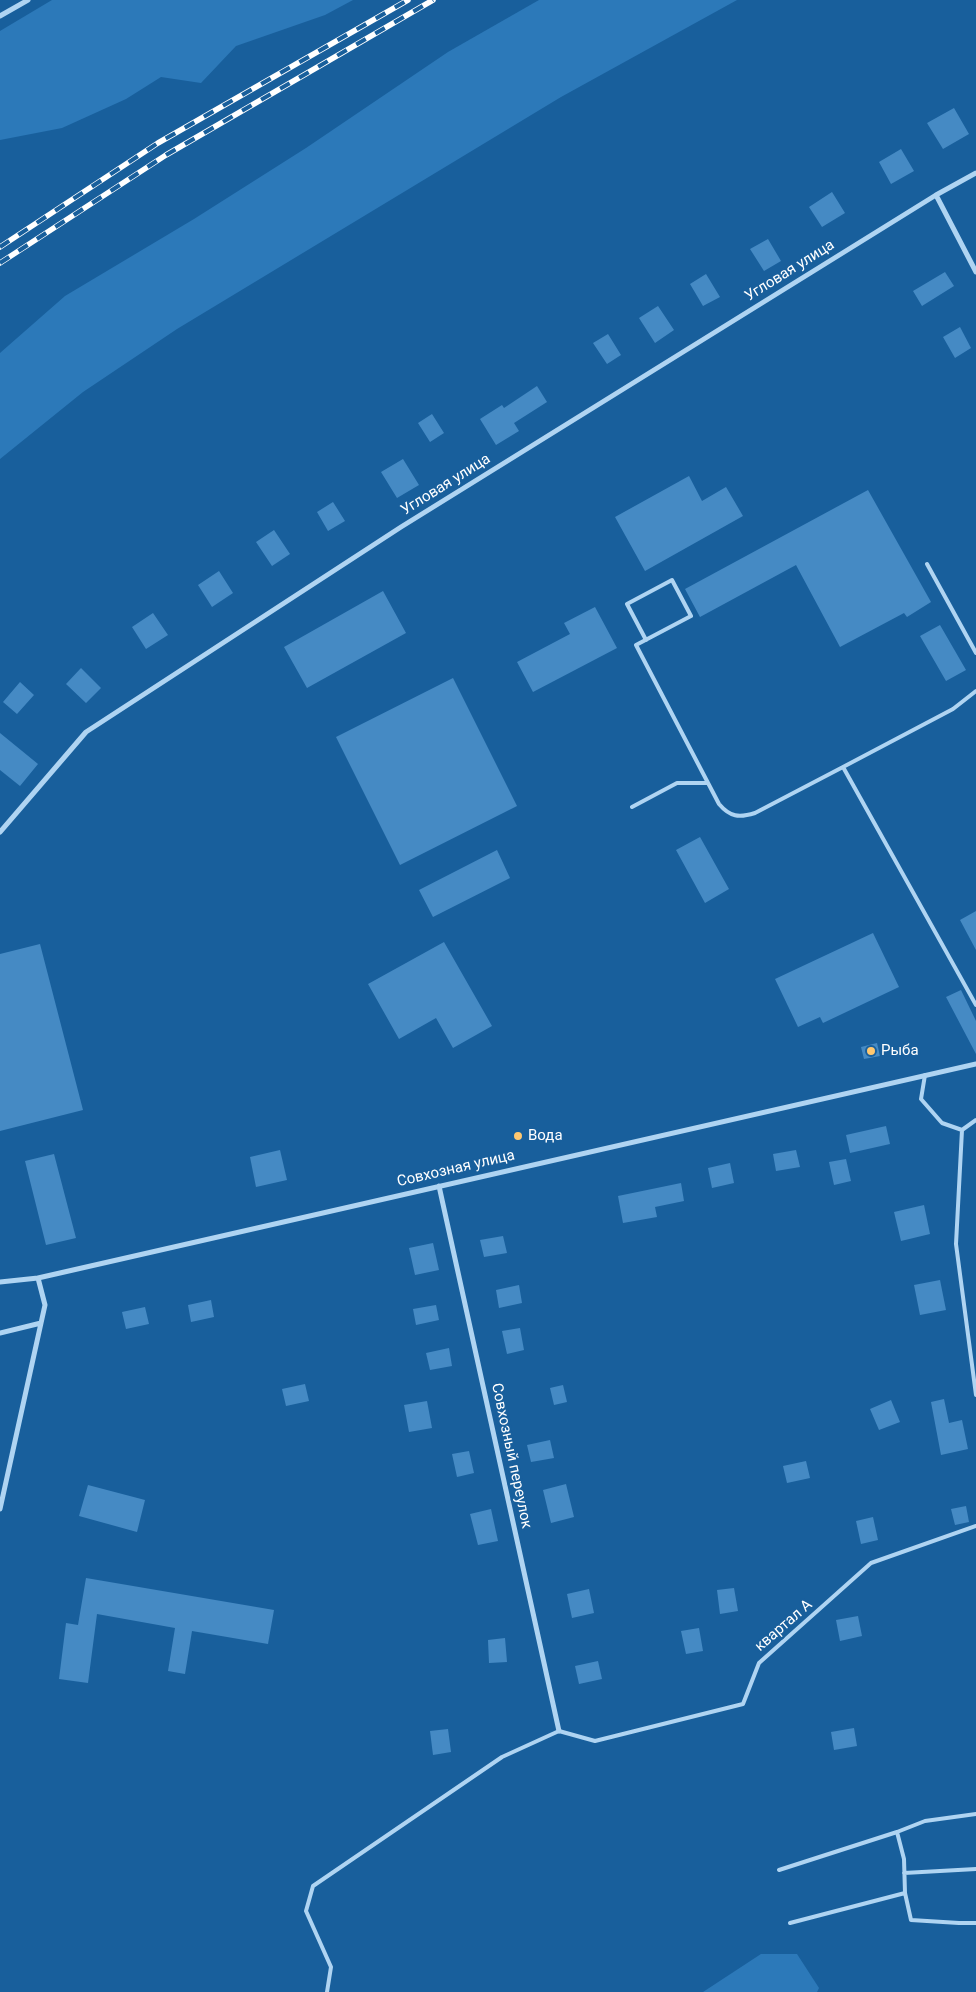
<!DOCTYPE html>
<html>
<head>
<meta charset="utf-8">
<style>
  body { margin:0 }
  canvas { display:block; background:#185f9c }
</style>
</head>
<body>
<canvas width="976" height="1992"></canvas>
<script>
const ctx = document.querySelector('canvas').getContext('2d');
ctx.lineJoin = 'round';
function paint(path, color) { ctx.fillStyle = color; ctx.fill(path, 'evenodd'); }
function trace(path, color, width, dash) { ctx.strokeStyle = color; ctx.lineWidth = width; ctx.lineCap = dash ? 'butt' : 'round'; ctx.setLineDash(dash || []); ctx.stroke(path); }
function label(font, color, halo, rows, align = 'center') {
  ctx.font = font + ' Roboto,sans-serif'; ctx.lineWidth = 5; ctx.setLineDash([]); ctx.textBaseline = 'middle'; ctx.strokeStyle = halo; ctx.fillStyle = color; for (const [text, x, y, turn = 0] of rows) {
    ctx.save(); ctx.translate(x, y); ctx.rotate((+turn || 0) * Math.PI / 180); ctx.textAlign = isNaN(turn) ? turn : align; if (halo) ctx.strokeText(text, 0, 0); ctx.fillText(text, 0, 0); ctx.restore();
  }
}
paint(new Path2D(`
  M 52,0 L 353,0 L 325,15 L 236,46 L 201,83 L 161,77 L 126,99 L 62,128 L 0,140 L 0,31 Z
  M 539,0 L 737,0 L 561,97 L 177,329 L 83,392 L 0,459 L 0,353 L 65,296 L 194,219 L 306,148 L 448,52 Z
  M 761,1954 L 797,1954 L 819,1988 L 817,1992 L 703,1992 Z`), '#2c79b9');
paint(new Path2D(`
  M 954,108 L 969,134 L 943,149 L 927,123 Z
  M 901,149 L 914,171 L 891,184 L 879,162 Z
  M 832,192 L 845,213 L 822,227 L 809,207 Z
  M 768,239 L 781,261 L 764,271 L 750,249 Z
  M 945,272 L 954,286 L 922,306 L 913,291 Z
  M 706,274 L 720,297 L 703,306 L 690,284 Z
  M 658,306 L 674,330 L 655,343 L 639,318 Z
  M 960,327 L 971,348 L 955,358 L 943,337 Z
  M 608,334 L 621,355 L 607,364 L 593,343 Z
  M 537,386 L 547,402 L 514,423 L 519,431 L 496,445 L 480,419 L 502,405 L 504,408 Z
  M 432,414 L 444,433 L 430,442 L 418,423 Z
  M 403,459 L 419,485 L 397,498 L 381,472 Z
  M 689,476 L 702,501 L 726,487 L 743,516 L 645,571 L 615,517 Z
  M 868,490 L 931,602 L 907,617 L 904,613 L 840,647 L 796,565 L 700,617 L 685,589 Z
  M 333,502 L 345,521 L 328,531 L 317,512 Z
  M 274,530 L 290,554 L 272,566 L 256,542 Z
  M 219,571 L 233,593 L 212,607 L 198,585 Z
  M 383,591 L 406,633 L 307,688 L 284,647 Z
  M 595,607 L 617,648 L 533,692 L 517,662 L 570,634 L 564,623 Z
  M 153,613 L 168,635 L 146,649 L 132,627 Z
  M 940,625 L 966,670 L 946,681 L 920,636 Z
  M 81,668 L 101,688 L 86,703 L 66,684 Z
  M 453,678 L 517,806 L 400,865 L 336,737 Z
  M 20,682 L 34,695 L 17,714 L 3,702 Z
  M 0,733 L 38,764 L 20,786 L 0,770 Z
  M 700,837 L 729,889 L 705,903 L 676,850 Z
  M 497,850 L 510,878 L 433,917 L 419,890 Z
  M 976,911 L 976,950 L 960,920 Z
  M 873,933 L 899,987 L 823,1023 L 820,1017 L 798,1027 L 775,979 Z
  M 444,942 L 492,1026 L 453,1048 L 436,1018 L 399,1039 L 368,984 Z
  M 40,944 L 83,1110 L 0,1131 L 0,954 Z
  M 961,990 L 976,1021 L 976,1054 L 946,997 Z
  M 877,1043 L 880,1056 L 864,1059 L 861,1047 Z
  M 886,1126 L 890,1144 L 850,1153 L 846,1135 Z
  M 280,1150 L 287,1180 L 256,1187 L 250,1157 Z
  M 796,1150 L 800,1167 L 776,1171 L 773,1154 Z
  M 54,1154 L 76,1238 L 46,1245 L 25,1161 Z
  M 846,1159 L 851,1181 L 834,1185 L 829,1162 Z
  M 730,1163 L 734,1183 L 712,1188 L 708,1168 Z
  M 681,1183 L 684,1201 L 655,1207 L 657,1217 L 623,1223 L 618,1196 Z
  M 924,1205 L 930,1234 L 901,1241 L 894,1212 Z
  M 503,1236 L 507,1253 L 484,1257 L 480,1240 Z
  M 433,1243 L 439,1270 L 415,1275 L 409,1248 Z
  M 940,1280 L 946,1310 L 920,1315 L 914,1285 Z
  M 519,1285 L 522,1303 L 499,1308 L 496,1290 Z
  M 211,1300 L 214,1317 L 191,1322 L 188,1305 Z
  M 436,1305 L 439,1320 L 416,1325 L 413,1309 Z
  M 145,1307 L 149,1324 L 126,1329 L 122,1312 Z
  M 520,1328 L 524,1350 L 507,1354 L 502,1331 Z
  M 449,1348 L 452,1366 L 430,1370 L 426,1353 Z
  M 305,1384 L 309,1401 L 286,1406 L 282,1389 Z
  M 563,1385 L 567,1402 L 554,1405 L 550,1388 Z
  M 944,1399 L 949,1423 L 962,1420 L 968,1449 L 941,1455 L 931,1402 Z
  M 891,1400 L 900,1422 L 879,1430 L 870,1409 Z
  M 427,1401 L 432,1428 L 409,1432 L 404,1405 Z
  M 550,1440 L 554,1458 L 531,1462 L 527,1445 Z
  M 469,1451 L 474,1473 L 457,1477 L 452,1454 Z
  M 806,1461 L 810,1478 L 787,1483 L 783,1466 Z
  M 566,1484 L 574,1517 L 551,1523 L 543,1490 Z
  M 88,1485 L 145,1500 L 137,1532 L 79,1516 Z
  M 966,1506 L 969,1522 L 955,1525 L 951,1509 Z
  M 491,1509 L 498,1541 L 478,1545 L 470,1514 Z
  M 873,1517 L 878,1540 L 861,1544 L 856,1521 Z
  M 86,1578 L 274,1610 L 268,1644 L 192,1631 L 185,1674 L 168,1671 L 175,1628 L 97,1614 L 88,1683 L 59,1679 L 66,1623 L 78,1625 Z
  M 734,1588 L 738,1611 L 720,1614 L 717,1590 Z
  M 589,1589 L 594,1613 L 572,1618 L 567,1594 Z
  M 858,1616 L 862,1636 L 840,1641 L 836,1620 Z
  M 699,1628 L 703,1651 L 686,1654 L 681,1631 Z
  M 505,1638 L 507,1662 L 489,1663 L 488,1640 Z
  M 598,1661 L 602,1679 L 579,1684 L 575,1666 Z
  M 854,1728 L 857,1746 L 834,1750 L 831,1732 Z
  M 448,1729 L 451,1752 L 433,1755 L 430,1731 Z`), '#458ac4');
trace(new Path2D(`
  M 927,564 L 976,653
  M 646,640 L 627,604 L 672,580 L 691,616 L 636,645 L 719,804 C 730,817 739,818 755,813 L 843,767 L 976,1005
  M 843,767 L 953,709 L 976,691
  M 632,807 L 677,783 L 708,783
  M 925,1075 L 921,1099 L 942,1123 L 962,1130 L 976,1120
  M 962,1130 L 956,1244 L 976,1395
  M 897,1832 L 904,1859 L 905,1893 L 911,1920 L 959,1923 L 976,1923
  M 779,1870 L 897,1832 L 925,1821 L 976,1814
  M 904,1873 L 976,1869
  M 790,1923 L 905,1893
  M 327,1992 L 331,1967 L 306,1911 L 313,1886 L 502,1757 L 559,1731 L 595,1741 L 743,1704 L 759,1663 L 871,1563 L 976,1526`), '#afd4f2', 4);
trace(new Path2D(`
  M 0,16 L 28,0
  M 936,195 L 976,272
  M 0,832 L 86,732 L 401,527 L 936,195 L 976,173
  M 439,1186 L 559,1731
  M 0,1282 L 38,1278 L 976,1064
  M 0,1333 L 41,1323
  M 0,1509 L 45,1305 L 38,1278`), '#afd4f2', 5);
const rail = new Path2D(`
  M 0,247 L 158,143 L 408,0
  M 0,263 L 166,155 L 433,0`);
trace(rail, '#fff', 5.5);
trace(rail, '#185f9c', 4, [11]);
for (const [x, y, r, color] of [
  [871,1051,5,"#ffc870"],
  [518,1136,5,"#ffc870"]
]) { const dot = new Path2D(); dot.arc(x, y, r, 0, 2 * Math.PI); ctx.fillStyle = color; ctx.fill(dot); trace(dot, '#185f9c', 2); }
label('15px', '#fff', '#185f9c', [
  ["Угловая улица",790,271,-32],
  ["Угловая улица",446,485,-32],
  ["Совхозная улица",456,1169,-13],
  ["Совхозный переулок",511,1456,78],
  ["квартал А",784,1626,-41]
]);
label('15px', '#fff', '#185f9c', [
  ["Рыба",881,1051],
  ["Вода",528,1136]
], 'left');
</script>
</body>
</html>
